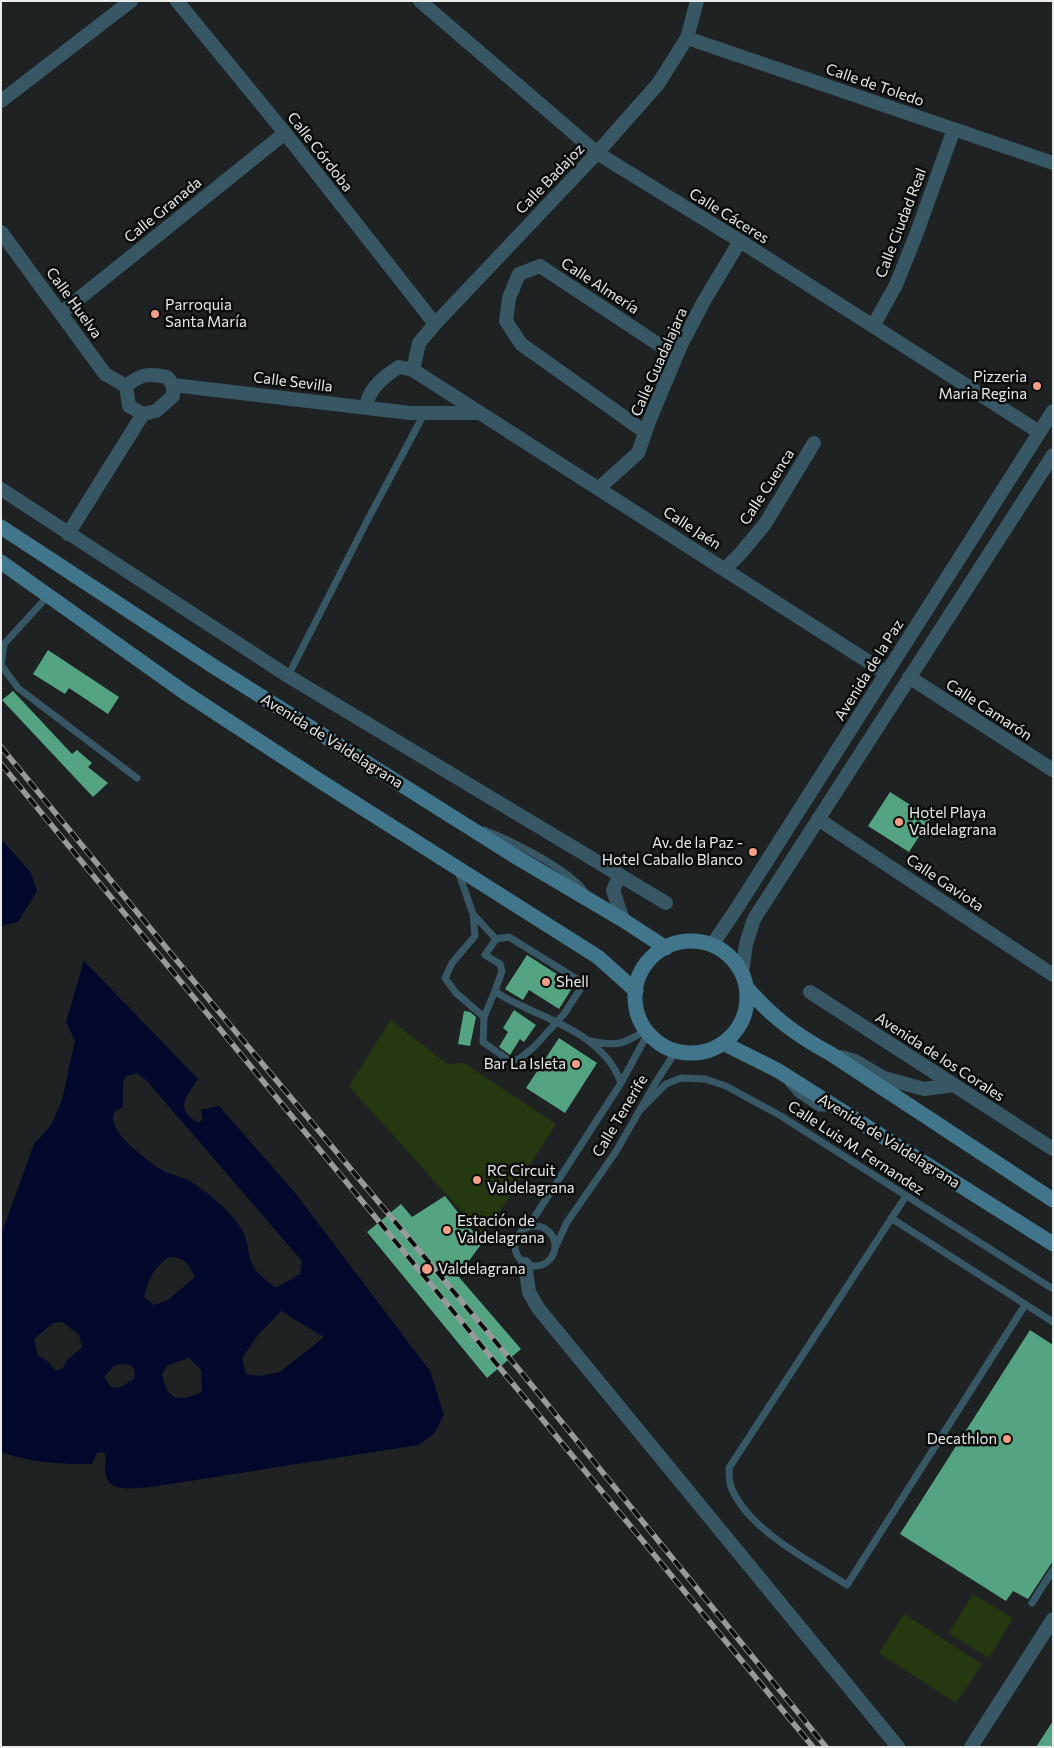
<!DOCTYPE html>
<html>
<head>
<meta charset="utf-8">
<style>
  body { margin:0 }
  #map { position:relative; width:1054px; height:1748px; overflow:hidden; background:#1f2222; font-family:Commissioner,sans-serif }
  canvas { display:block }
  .frame { position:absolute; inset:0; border:2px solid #e9ebeb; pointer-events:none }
</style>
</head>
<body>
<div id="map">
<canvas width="1054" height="1748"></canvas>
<div class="frame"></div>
</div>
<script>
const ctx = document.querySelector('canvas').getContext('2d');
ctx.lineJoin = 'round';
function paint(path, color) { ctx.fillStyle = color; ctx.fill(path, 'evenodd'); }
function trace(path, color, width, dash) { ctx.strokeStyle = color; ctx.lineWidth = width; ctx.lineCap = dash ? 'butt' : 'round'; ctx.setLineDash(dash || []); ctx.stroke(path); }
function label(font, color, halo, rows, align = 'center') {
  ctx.font = font + ' Commissioner,sans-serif'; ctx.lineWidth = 5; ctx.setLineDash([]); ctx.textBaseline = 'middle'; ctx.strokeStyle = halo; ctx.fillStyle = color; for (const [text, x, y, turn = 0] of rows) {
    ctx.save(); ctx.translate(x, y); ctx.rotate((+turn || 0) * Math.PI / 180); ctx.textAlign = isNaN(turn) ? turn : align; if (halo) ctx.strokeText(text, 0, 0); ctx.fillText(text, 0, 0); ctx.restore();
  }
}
paint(new Path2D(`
  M 391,1020 L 447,1064 L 464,1063 L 556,1124 L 484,1236 L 349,1086 Z
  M 973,1594 L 1013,1618 L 989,1658 L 949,1633 Z
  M 904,1614 L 982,1664 L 956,1703 L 879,1653 Z`), '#253910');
paint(new Path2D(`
  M 1,839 L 31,873 L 37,891 L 18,922 L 1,926 Z
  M 84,961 L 198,1079 C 186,1098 174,1108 198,1123 L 203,1119 L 201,1110 L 219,1106 L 296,1194 L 430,1371 L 444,1415 L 434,1434 L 418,1445 L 151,1487 C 123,1489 100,1494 106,1456 L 102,1452 L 97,1453 L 92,1464 C 60,1464 32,1463 1,1452 L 1,1235 L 34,1144 L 51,1125 L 62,1100 L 75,1041 L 66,1022 ZM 137,1073 L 147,1081 L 302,1261 L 300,1274 L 276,1288 C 267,1281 257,1274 252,1264 C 248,1255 248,1243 244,1234 C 236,1215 207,1192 190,1181 C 181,1176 170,1175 162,1170 C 148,1162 113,1135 113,1118 C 113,1116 114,1113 115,1111 L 123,1107 L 123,1082 L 126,1076 ZM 170,1257 C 185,1258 189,1264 195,1277 L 168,1300 L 154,1305 L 144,1297 C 148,1281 154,1265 170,1257 ZM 281,1311 L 324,1337 L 280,1372 L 260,1376 L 246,1374 L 242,1358 L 258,1335 ZM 62,1322 L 79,1334 L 82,1348 L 67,1360 L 62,1369 L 56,1371 L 46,1360 L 38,1355 L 34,1340 C 35,1338 50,1325 53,1323 C 56,1322 59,1322 62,1322 ZM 189,1358 L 201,1370 L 202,1392 C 178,1402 168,1402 162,1374 L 168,1365 ZM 120,1364 L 131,1365 L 135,1371 L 134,1379 L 119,1388 L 111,1387 L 104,1377 L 114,1366 Z`), '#00082c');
paint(new Path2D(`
  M 48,650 L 119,697 L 108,714 L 69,688 L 65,694 L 33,674 Z
  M 13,691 L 72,754 L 77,750 L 92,763 L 88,767 L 108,783 L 93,797 L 2,700 Z
  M 890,792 L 931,818 L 909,852 L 868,826 Z
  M 527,955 L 574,985 L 559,1009 L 529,990 L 523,1000 L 505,989 Z
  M 514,1010 L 536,1025 L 524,1042 L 520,1039 L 510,1055 L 499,1047 L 508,1032 L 503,1028 Z
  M 464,1011 L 470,1012 L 476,1017 L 470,1046 L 458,1044 Z
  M 559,1038 L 597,1063 L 565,1113 L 526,1088 Z
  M 445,1196 L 482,1243 L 458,1276 L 521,1349 L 487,1378 L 367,1232 L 401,1204 L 412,1217 Z
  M 1030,1330 L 1053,1345 L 1053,1561 L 1028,1599 L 1013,1591 L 1006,1601 L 900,1534 Z
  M 1053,1721 L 1053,1747 L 1036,1747 Z`), '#54a481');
trace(new Path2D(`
  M 48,596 L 4,644 L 1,665 L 18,688 L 137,778
  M 288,676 L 366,523 L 424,414
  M 484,830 C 510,840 569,869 585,892
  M 458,871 L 473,914 L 475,936 L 452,963 L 445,978 L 456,993 L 484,1017
  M 473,914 L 496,939
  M 495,991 L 484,1017 L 483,1042 L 510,1061 L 519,1059 L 534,1047 L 564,1014 L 581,988 L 580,981 L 509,937 L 496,939 L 485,955 L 500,964 L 502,971 L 495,991 C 505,999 516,1003 528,1009 C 565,1025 607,1043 621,1083
  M 591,1041 C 617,1047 624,1044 646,1030
  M 789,1084 L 798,1094 L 819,1108 L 832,1108
  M 640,1110 L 666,1084 L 681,1078 L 705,1079 L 726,1086 L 781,1116 L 1053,1289
  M 906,1196 L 729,1468 C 729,1474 729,1481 731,1487 C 748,1530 809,1560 847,1585 L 1025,1305
  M 891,1218 L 1053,1322
  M515 1246a20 20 0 1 1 40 0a20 20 0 1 1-40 0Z
  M 528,1227 L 621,1083 L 648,1033
  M 556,1246 L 567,1222 L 615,1153 L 656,1082 L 676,1051
  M 1032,1603 L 1053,1570`), '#385765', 7);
trace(new Path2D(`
  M 177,1 L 285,133 L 435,324
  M 420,1 L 597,153 L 740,241 L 1039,432
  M 687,38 L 1053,163
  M 1,101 L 131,1
  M 1,232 L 105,374 L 126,386
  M 61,313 L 285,133
  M 873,326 L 896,285 L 916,235 L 954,129
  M 413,370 L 419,343 L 435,324 L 597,153 L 658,84 L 687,38 L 697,1
  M 173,385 L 410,413 L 479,413
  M 366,407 C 368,390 384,376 399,367 L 413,370 L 886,673
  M 645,432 L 521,344 L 506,321 L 509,298 L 519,274 L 540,266 L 676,356
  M 599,488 L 638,453 L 650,419 L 681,345 L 704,301 L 740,241
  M 1,489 L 288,676 L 666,903
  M 68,534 L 143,414 L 156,411 L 173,396 L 173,385 L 167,377 C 148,373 141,374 126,386 L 129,406 L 143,414
  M 725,569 L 740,554 L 765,524 L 814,443
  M 909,677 L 1053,770
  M 818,819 L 1053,975
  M 620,875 L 613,890 L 623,920
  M 712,945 L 737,908 L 1053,411
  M 742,973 L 746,944 L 754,919 L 1053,455
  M 810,992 L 1053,1149
  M 841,1057 L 855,1061 L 884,1078 L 924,1089 L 954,1085
  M 525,1264 L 529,1292 L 538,1308 L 898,1747
  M 971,1747 L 1053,1619`), '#385765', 14);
trace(new Path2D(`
  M 1,527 L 213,666 L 513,855 L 623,920 L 666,948
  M 1,562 L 184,692 L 320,781 L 598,957 L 636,991
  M635 997a56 56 0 1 1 112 0a56 56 0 1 1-112 0Z
  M 746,987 C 772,1017 796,1035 831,1054 L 1053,1200
  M 723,1043 L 777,1070 L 1053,1244`), '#41758b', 15);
const rail = new Path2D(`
  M 1,747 L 225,1019 L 521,1372 L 826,1747
  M 1,764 L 813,1747`);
trace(rail, '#979a9a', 5.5);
trace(rail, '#0a0c0c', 4, [11]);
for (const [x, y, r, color] of [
  [155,314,5,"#f49e86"],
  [1037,386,5,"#f49e86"],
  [899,822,5,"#f49e86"],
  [753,852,5,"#f49e86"],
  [546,982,5,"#f49e86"],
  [576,1064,5,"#f49e86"],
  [477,1180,5,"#f49e86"],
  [447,1230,5,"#f49e86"],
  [427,1269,6,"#f49e86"],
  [1007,1439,5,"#f49e86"]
]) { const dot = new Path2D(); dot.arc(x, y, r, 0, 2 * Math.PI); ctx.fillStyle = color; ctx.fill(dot); trace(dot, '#0a0c0c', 2); }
label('15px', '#e9ebeb', '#0a0c0c', [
  ["Calle de Toledo",875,85,19],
  ["Calle Córdoba",320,152,52],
  ["Calle Badajoz",550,179,-46],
  ["Calle Granada",163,210,-39],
  ["Calle Cáceres",729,216,32],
  ["Calle Ciudad Real",901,223,-69],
  ["Calle Almería",600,286,33],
  ["Calle Huelva",74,303,54],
  ["Calle Guadalajara",659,362,-66],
  ["Calle Sevilla",293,382,7],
  ["Calle Cuenca",767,487,-57],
  ["Calle Jaén",692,528,33],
  ["Avenida de la Paz",869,670,-58],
  ["Calle Camarón",989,710,33],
  ["Avenida de Valdelagrana",332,741,32],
  ["Calle Gaviota",945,883,34],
  ["Avenida de los Corales",940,1057,33],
  ["Calle Tenerife",620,1116,-59],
  ["Avenida de Valdelagrana",889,1141,32],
  ["Calle Luis M. Fernandez",856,1148,33]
]);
label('15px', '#e9ebeb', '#0a0c0c', [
  ["Parroquia",165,305],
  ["Santa María",165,322],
  ["Pizzeria",1027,377,"right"],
  ["Maria Regina",1027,394,"right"],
  ["Hotel Playa",909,813],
  ["Valdelagrana",909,830],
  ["Av. de la Paz -",743,843,"right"],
  ["Hotel Caballo Blanco",743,860,"right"],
  ["Shell",556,982],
  ["Bar La Isleta",566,1064,"right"],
  ["RC Circuit",487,1171],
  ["Valdelagrana",487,1188],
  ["Estación de",457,1221],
  ["Valdelagrana",457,1238],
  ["Valdelagrana",438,1269],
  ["Decathlon",997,1439,"right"]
], 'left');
</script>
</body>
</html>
